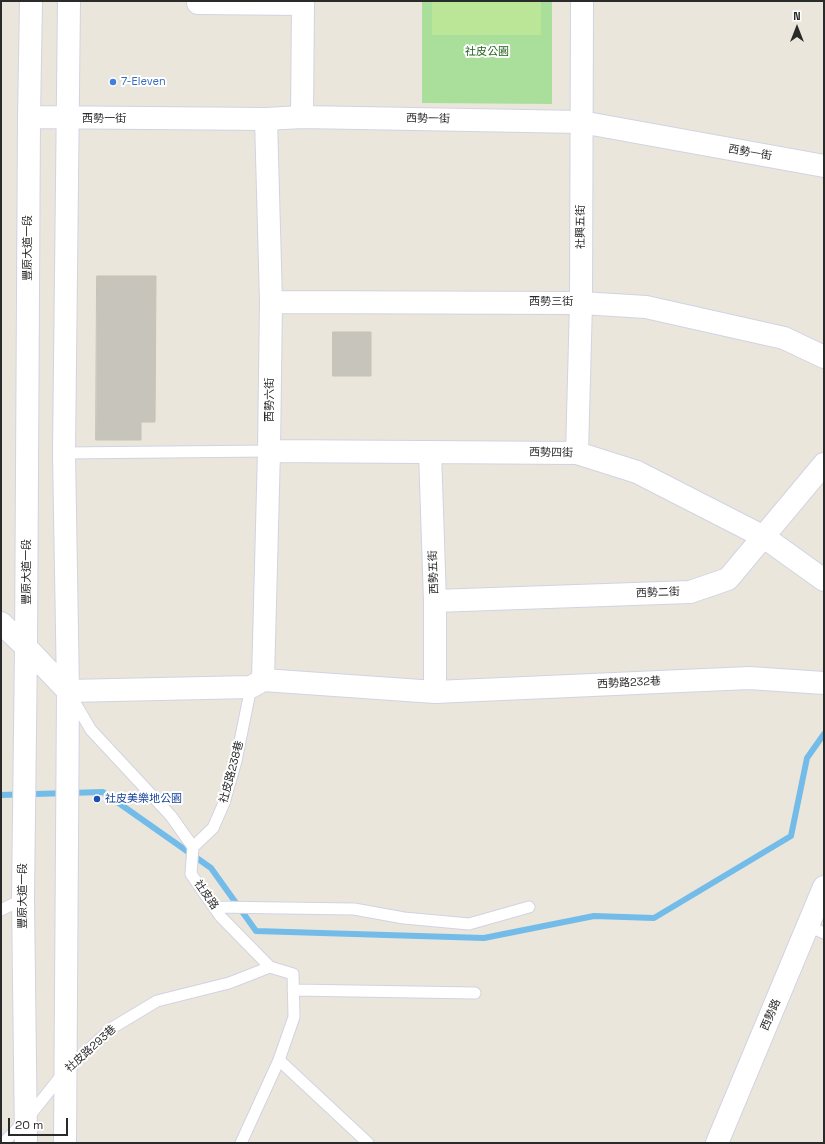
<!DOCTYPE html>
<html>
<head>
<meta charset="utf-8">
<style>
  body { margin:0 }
  #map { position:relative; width:825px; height:1144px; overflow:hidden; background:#ebe6dc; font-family:"Space Grotesk",sans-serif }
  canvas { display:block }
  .frame { position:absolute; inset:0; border:2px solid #2a2a2a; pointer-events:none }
  .north { position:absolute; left:777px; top:8px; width:40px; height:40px; -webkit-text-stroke:3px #fff; paint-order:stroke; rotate:0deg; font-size:11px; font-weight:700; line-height:16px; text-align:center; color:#2a2a2a }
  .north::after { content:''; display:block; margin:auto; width:14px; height:18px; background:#2a2a2a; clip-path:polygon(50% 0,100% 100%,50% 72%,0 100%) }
  .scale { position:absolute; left:8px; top:1118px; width:60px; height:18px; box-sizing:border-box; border:2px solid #2a2a2a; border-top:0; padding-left:5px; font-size:12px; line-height:14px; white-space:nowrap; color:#2a2a2a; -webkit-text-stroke:3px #fff; paint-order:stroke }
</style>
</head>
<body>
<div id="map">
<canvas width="825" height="1144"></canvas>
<div class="frame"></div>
<div class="north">N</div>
<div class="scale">20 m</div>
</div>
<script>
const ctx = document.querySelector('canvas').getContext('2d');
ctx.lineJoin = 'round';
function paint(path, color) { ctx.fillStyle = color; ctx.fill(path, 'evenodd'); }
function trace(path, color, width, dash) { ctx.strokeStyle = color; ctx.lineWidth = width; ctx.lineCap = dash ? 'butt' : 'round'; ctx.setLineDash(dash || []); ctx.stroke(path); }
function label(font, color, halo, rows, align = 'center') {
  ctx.font = font + ' "Space Grotesk","Noto Sans TC",sans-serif'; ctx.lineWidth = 4; ctx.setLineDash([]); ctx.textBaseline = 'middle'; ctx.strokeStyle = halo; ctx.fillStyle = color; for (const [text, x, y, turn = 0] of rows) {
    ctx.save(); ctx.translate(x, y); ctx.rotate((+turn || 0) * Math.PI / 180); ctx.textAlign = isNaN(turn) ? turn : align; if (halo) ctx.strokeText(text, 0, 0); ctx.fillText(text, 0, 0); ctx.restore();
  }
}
paint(new Path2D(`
  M 422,1 L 552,1 L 552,104 L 422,103 Z`), '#aadf9b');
paint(new Path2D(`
  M 432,1 L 541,1 L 541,35 L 432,35 Z`), '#bce697');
trace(new Path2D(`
  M 1,795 L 103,792 L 211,868 L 256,931 L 484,938 L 594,916 L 654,918 L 791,836 L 807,758 L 824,734`), '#73bce9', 6);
const building = new Path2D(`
  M 97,276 L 156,276 L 155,422 L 141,422 L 141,440 L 96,440 Z
  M 333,332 L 371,332 L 371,376 L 333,376 Z`);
paint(building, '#c7c4bb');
trace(building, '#c6c2b6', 1);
const lane = new Path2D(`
  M 64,453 L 269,451
  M 71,696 L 91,730 L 171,816 L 193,847 L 191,874 L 221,917 L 270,967 L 293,974 L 294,1017 L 279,1060 L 241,1143
  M 193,847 L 213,828 L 224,803 L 236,761 L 251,687
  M 214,907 L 354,909 L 404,918 L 469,924 L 529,907
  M 1,910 L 23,899
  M 808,926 L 824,933
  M 293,990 L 475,993
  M 279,1060 L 368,1143
  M 3,1143 L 27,1119 L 65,1071 L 112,1028 L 157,1001 L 229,983 L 270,967`);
const street = new Path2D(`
  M 198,1 L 198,3 L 303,4 L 302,117
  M 271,302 L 581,303 L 646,307 L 784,338 L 824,357
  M 269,451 L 577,453 L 637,472 L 764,537 L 824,580
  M 430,452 L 435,601 L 435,692
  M 577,453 L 581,303 L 582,1
  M 435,601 L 690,592 L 728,579 L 824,464
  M 263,680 L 269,451 L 271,302 L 266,119
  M 68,691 L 251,687 L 263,680 L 435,692 L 749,678 L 824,683`);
const secondary = new Path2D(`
  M 29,117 L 266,119 L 302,117 L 581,122 L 824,166
  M 1,623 L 26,647 L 68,691
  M 26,1143 L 23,899 L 26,647 L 29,117 L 31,1
  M 65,1143 L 68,691 L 64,453 L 69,1
  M 717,1143 L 824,887`);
trace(lane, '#d1d3e2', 13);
trace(street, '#d1d3e2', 24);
trace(secondary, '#d1d3e2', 24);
trace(lane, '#fff', 11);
trace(street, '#fff', 22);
trace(secondary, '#fff', 22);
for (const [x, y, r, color] of [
  [113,82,4,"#3f7fe0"],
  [97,799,4,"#1a4fb4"]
]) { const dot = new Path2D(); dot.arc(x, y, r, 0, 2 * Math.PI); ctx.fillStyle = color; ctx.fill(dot); trace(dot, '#fff', 1.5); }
label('11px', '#24631d', '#fff', [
  ["社皮公園",487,52]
]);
label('11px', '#366cbe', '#fff', [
  ["7-Eleven",121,82]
], 'left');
label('11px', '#2a2a2a', '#fff', [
  ["西勢一街",104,119],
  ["西勢一街",428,119,1],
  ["西勢一街",750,153,10],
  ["社興五街",581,227,-90],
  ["豐原大道一段",28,248,-90],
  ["西勢三街",551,302],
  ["西勢六街",270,400,-90],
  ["西勢四街",551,453,1],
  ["豐原大道一段",27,572,-90],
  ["西勢五街",434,572,-92],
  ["西勢二街",658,593,-2],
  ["西勢路232巷",629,683,-3],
  ["社皮路238巷",232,772,-75],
  ["社皮路",206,895,55],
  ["豐原大道一段",23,896,-90],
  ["西勢路",771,1015,-67],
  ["社皮路293巷",91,1049,-42]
]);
label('11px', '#164399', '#fff', [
  ["社皮美樂地公園",105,799]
], 'left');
</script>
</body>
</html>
